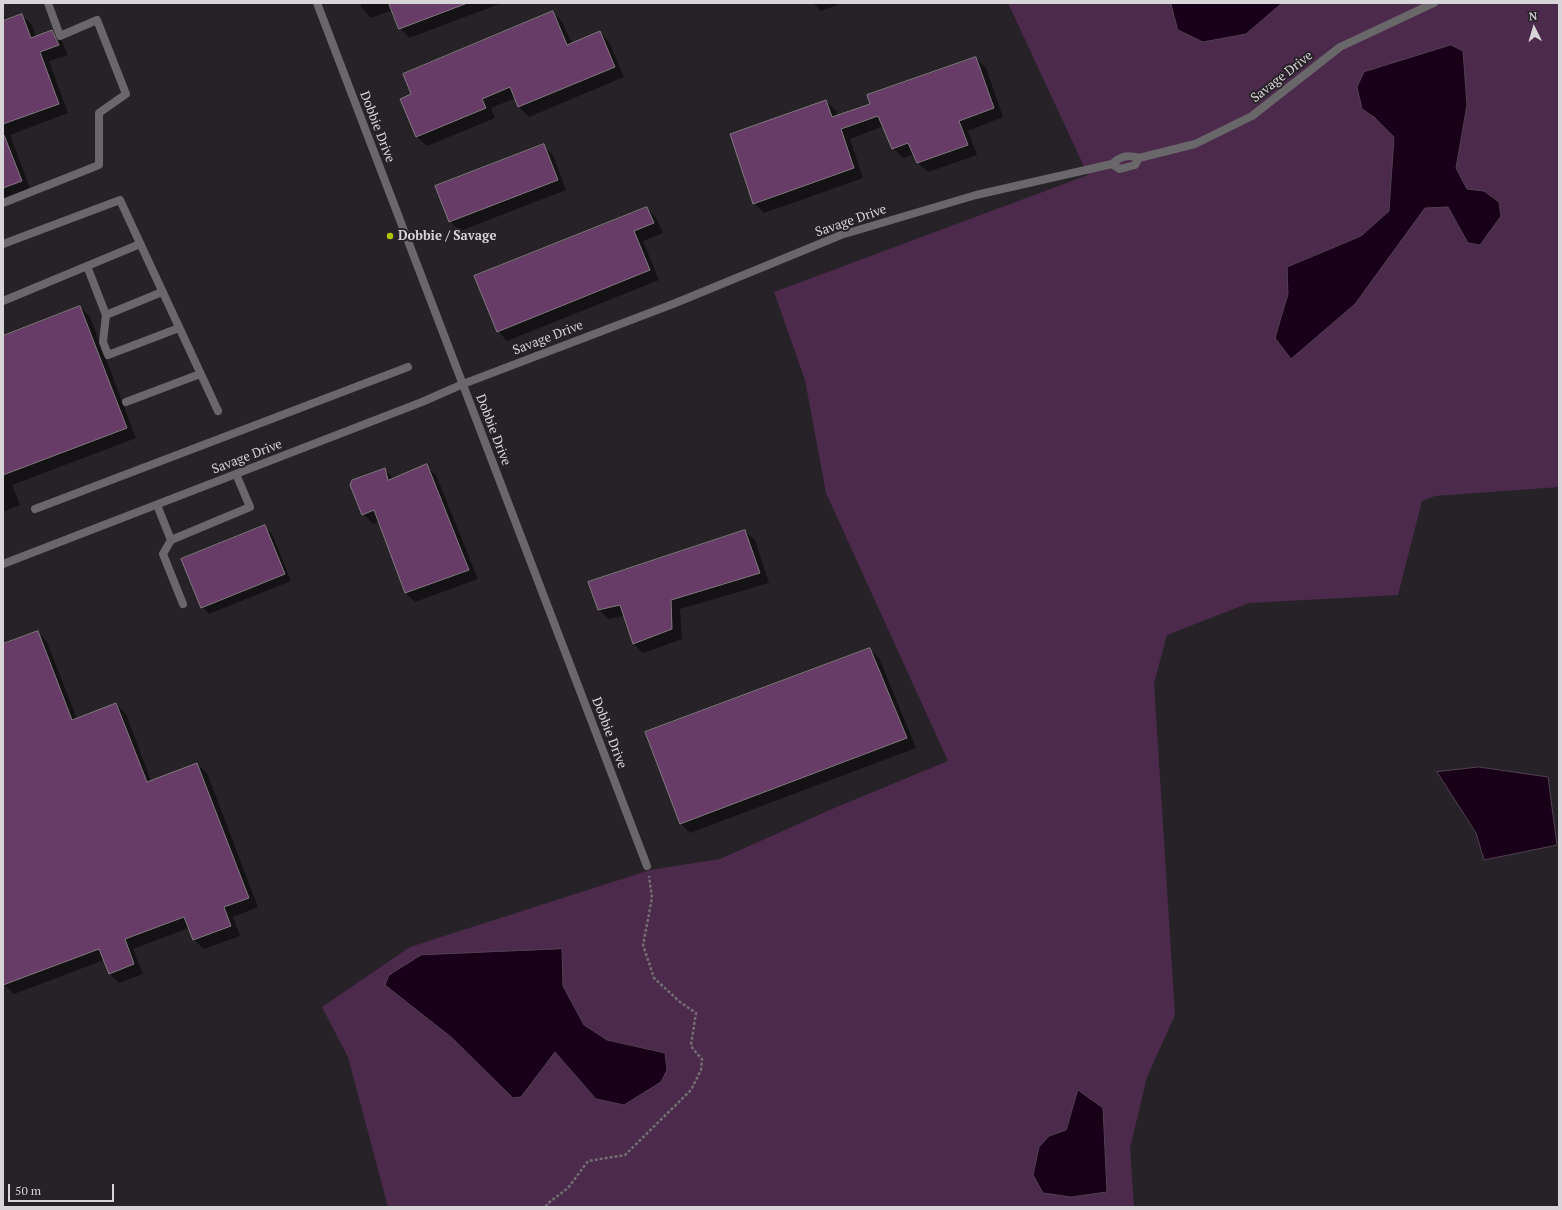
<!DOCTYPE html>
<html>
<head>
<meta charset="utf-8">
<style>
  body { margin:0 }
  #map { position:relative; width:1562px; height:1210px; overflow:hidden; background:#272227; font-family:"PT Serif",serif }
  canvas { display:block }
  .frame { position:absolute; inset:0; border:4px solid #d8d5d8; pointer-events:none }
  .north { position:absolute; left:1514px; top:8px; width:40px; height:40px; -webkit-text-stroke:3px #272227; paint-order:stroke; rotate:355deg; font-size:11px; font-weight:700; line-height:16px; text-align:center; color:#d8d5d8 }
  .north::after { content:''; display:block; margin:auto; width:14px; height:18px; background:#d8d5d8; clip-path:polygon(50% 0,100% 100%,50% 72%,0 100%) }
  .scale { position:absolute; left:8px; top:1184px; width:106px; height:18px; box-sizing:border-box; border:2px solid #d8d5d8; border-top:0; padding-left:5px; font-size:12px; line-height:14px; white-space:nowrap; color:#d8d5d8; -webkit-text-stroke:3px #272227; paint-order:stroke }
</style>
</head>
<body>
<div id="map">
<canvas width="1562" height="1210"></canvas>
<div class="frame"></div>
<div class="north">N</div>
<div class="scale">50 m</div>
</div>
<script>
const ctx = document.querySelector('canvas').getContext('2d');
ctx.lineJoin = 'round';
function paint(path, color) { ctx.fillStyle = color; ctx.fill(path, 'evenodd'); }
function trace(path, color, width, dash) { ctx.strokeStyle = color; ctx.lineWidth = width; ctx.lineCap = dash ? 'butt' : 'round'; ctx.setLineDash(dash || []); ctx.stroke(path); }
function label(font, color, halo, rows, align = 'center') {
  ctx.font = font + ' "PT Serif",serif'; ctx.lineWidth = 4; ctx.setLineDash([]); ctx.textBaseline = 'middle'; ctx.strokeStyle = halo; ctx.fillStyle = color; for (const [text, x, y, turn = 0] of rows) {
    ctx.save(); ctx.translate(x, y); ctx.rotate((+turn || 0) * Math.PI / 180); ctx.textAlign = isNaN(turn) ? turn : align; if (halo) ctx.strokeText(text, 0, 0); ctx.fillText(text, 0, 0); ctx.restore();
  }
}
paint(new Path2D(`
  M 1008,3 L 1171,3 L 1178,30 L 1246,34 L 1282,3 L 1559,3 L 1559,487 L 1435,496 L 1422,501 L 1398,595 L 1249,603 L 1167,635 L 1154,683 L 1175,1015 L 1147,1077 L 1130,1148 L 1134,1207 L 388,1207 L 348,1057 L 322,1007 L 410,947 L 650,870 L 720,859 L 832,809 L 948,761 L 826,493 L 805,380 L 774,292 L 1088,175 ZM 1467,105 L 1456,168 L 1467,189 L 1484,191 L 1499,202 L 1501,217 L 1480,245 L 1468,243 L 1448,207 L 1425,208 L 1355,303 L 1275,338 L 1288,294 L 1288,267 L 1361,236 L 1389,211 L 1394,137 L 1374,117 L 1362,109 ZM 386,986 L 563,986 L 584,1025 L 607,1040 L 665,1053 L 596,1099 L 555,1052 L 451,1037 ZM 1078,1090 L 1071,1197 L 1049,1136 L 1066,1130 Z`), '#4c2a4c');
const water = new Path2D(`
  M 1171,3 L 1282,3 L 1246,34 L 1203,42 L 1178,30 Z
  M 1451,45 L 1463,51 L 1467,105 L 1456,168 L 1467,189 L 1484,191 L 1499,202 L 1501,216 L 1480,245 L 1468,243 L 1448,207 L 1425,208 L 1355,304 L 1291,359 L 1275,338 L 1288,294 L 1287,267 L 1361,236 L 1389,211 L 1394,137 L 1374,117 L 1362,109 L 1357,87 L 1364,72 Z
  M 1479,767 L 1548,777 L 1557,845 L 1484,860 L 1476,833 L 1437,772 Z
  M 562,949 L 563,986 L 584,1025 L 607,1040 L 665,1053 L 667,1070 L 661,1082 L 624,1105 L 596,1099 L 555,1052 L 521,1097 L 513,1098 L 451,1037 L 385,985 L 389,975 L 421,955 Z
  M 1078,1090 L 1103,1108 L 1107,1192 L 1071,1197 L 1043,1193 L 1033,1175 L 1039,1147 L 1049,1136 L 1066,1130 Z`);
paint(water, '#170018');
trace(water, '#514052', 1);
paint(new Path2D(`
  M 360,3 L 502,3 L 409,38 L 400,28 L 393,10 L 371,18 L 362,8 Z
  M 813,3 L 843,3 L 821,11 Z
  M 553,12 L 562,22 L 572,44 L 600,32 L 609,42 L 624,77 L 529,117 L 519,107 L 516,98 L 491,108 L 495,118 L 427,146 L 417,137 L 401,99 L 413,94 Z
  M 3,14 L 7,21 L 22,15 L 32,25 L 36,37 L 52,32 L 62,41 L 68,55 L 49,61 L 68,113 L 10,135 L 31,191 L 3,201 Z
  M 976,58 L 986,68 L 1003,117 L 968,131 L 977,155 L 928,172 L 918,163 L 914,154 L 903,158 L 893,148 L 884,126 L 850,139 L 863,178 L 764,213 L 754,203 L 826,101 L 836,111 L 838,116 L 871,105 Z
  M 543,145 L 553,155 L 566,190 L 460,231 L 450,221 Z
  M 647,208 L 656,218 L 663,233 L 643,241 L 659,280 L 507,341 L 498,331 Z
  M 80,307 L 90,317 L 136,438 L 12,485 L 20,505 L 3,512 L 3,337 Z
  M 426,466 L 436,475 L 478,579 L 415,602 L 406,593 L 379,521 L 373,524 L 363,514 L 384,469 L 394,479 Z
  M 265,527 L 272,534 L 291,581 L 209,614 L 202,607 Z
  M 745,531 L 755,540 L 769,583 L 680,609 L 682,639 L 643,653 L 634,644 L 624,616 L 609,619 L 599,610 Z
  M 38,632 L 47,642 L 77,719 L 116,704 L 126,714 L 151,781 L 197,764 L 207,773 L 258,907 L 233,917 L 240,936 L 204,949 L 194,940 L 189,928 L 133,949 L 143,974 L 119,983 L 109,973 L 104,960 L 14,994 L 4,985 L 3,645 Z
  M 870,649 L 879,658 L 916,748 L 690,833 L 681,824 Z`), '#0007');
const building = new Path2D(`
  M 389,3 L 464,3 L 465,4 L 399,29 Z
  M 553,11 L 567,45 L 600,31 L 615,67 L 518,107 L 510,87 L 482,99 L 486,108 L 416,137 L 400,99 L 411,94 L 403,74 Z
  M 22,14 L 31,38 L 52,30 L 57,41 L 59,45 L 40,52 L 59,104 L 3,124 L 3,21 Z
  M 976,57 L 994,108 L 959,121 L 968,145 L 917,163 L 908,143 L 892,149 L 878,116 L 841,129 L 854,168 L 753,204 L 730,134 L 826,100 L 832,117 L 870,104 L 867,95 Z
  M 3,135 L 4,135 L 22,181 L 3,188 Z
  M 544,144 L 558,180 L 449,222 L 435,186 Z
  M 647,207 L 654,223 L 634,231 L 650,270 L 497,332 L 474,276 Z
  M 80,306 L 127,428 L 3,475 L 3,336 Z
  M 427,464 L 469,570 L 405,593 L 374,510 L 362,515 L 350,485 L 352,480 L 385,468 L 388,480 Z
  M 265,525 L 285,574 L 201,608 L 181,559 Z
  M 745,530 L 760,573 L 671,600 L 672,629 L 633,644 L 620,605 L 598,610 L 588,582 Z
  M 38,631 L 72,720 L 116,703 L 147,782 L 197,763 L 249,898 L 224,907 L 231,926 L 193,940 L 184,917 L 125,939 L 134,964 L 109,974 L 99,949 L 3,985 L 3,644 Z
  M 870,648 L 907,738 L 680,824 L 645,732 Z`);
paint(building, '#673c66');
trace(building, '#807a7f', 1);
trace(new Path2D(`
  M 546,1207 L 547,1204 L 568,1188 L 588,1161 L 625,1155 L 691,1090 L 701,1070 L 702,1059 L 693,1049 L 691,1045 L 696,1013 L 680,1002 L 654,978 L 643,945 L 652,898 L 649,876`), '#726e72', 2.5, [3, 2]);
trace(new Path2D(`
  M 1139,158 L 1135,165 L 1120,169 L 1112,164 C 1120,156 1128,154 1139,158 L 1195,144 L 1252,116 L 1340,47 L 1434,3
  M 3,203 L 99,165 L 99,113 L 126,94 L 97,20 L 60,36 L 48,3
  M 3,244 L 120,200 L 218,411
  M 87,266 L 106,315 L 162,292
  M 3,301 L 140,244
  M 106,315 L 103,342 L 108,355 L 179,328
  M 126,402 L 200,374
  M 157,505 L 171,540 L 250,507 L 236,474
  M 35,509 L 408,367
  M 171,540 L 163,554 L 183,604`), '#696769', 8);
trace(new Path2D(`
  M 317,3 L 647,866
  M 3,564 L 422,402 L 463,384 L 673,304 L 841,235 L 976,195 L 1112,164`), '#696769', 8);
for (const [x, y, r, color] of [
  [390,236,4,"#afc504"]
]) { const dot = new Path2D(); dot.arc(x, y, r, 0, 2 * Math.PI); ctx.fillStyle = color; ctx.fill(dot); trace(dot, '#272227', 1.5); }
label('13px', '#d8d5d8', '#272227', [
  ["Savage Drive",1282,77,-38],
  ["Dobbie Drive",377,127,69],
  ["Savage Drive",851,221,-19],
  ["Savage Drive",548,338,-21],
  ["Dobbie Drive",493,430,69],
  ["Savage Drive",247,457,-21],
  ["Dobbie Drive",609,733,69]
]);
label('bold 13px', '#d8d5d8', '#272227', [
  ["Dobbie / Savage",398,236]
], 'left');
</script>
</body>
</html>
